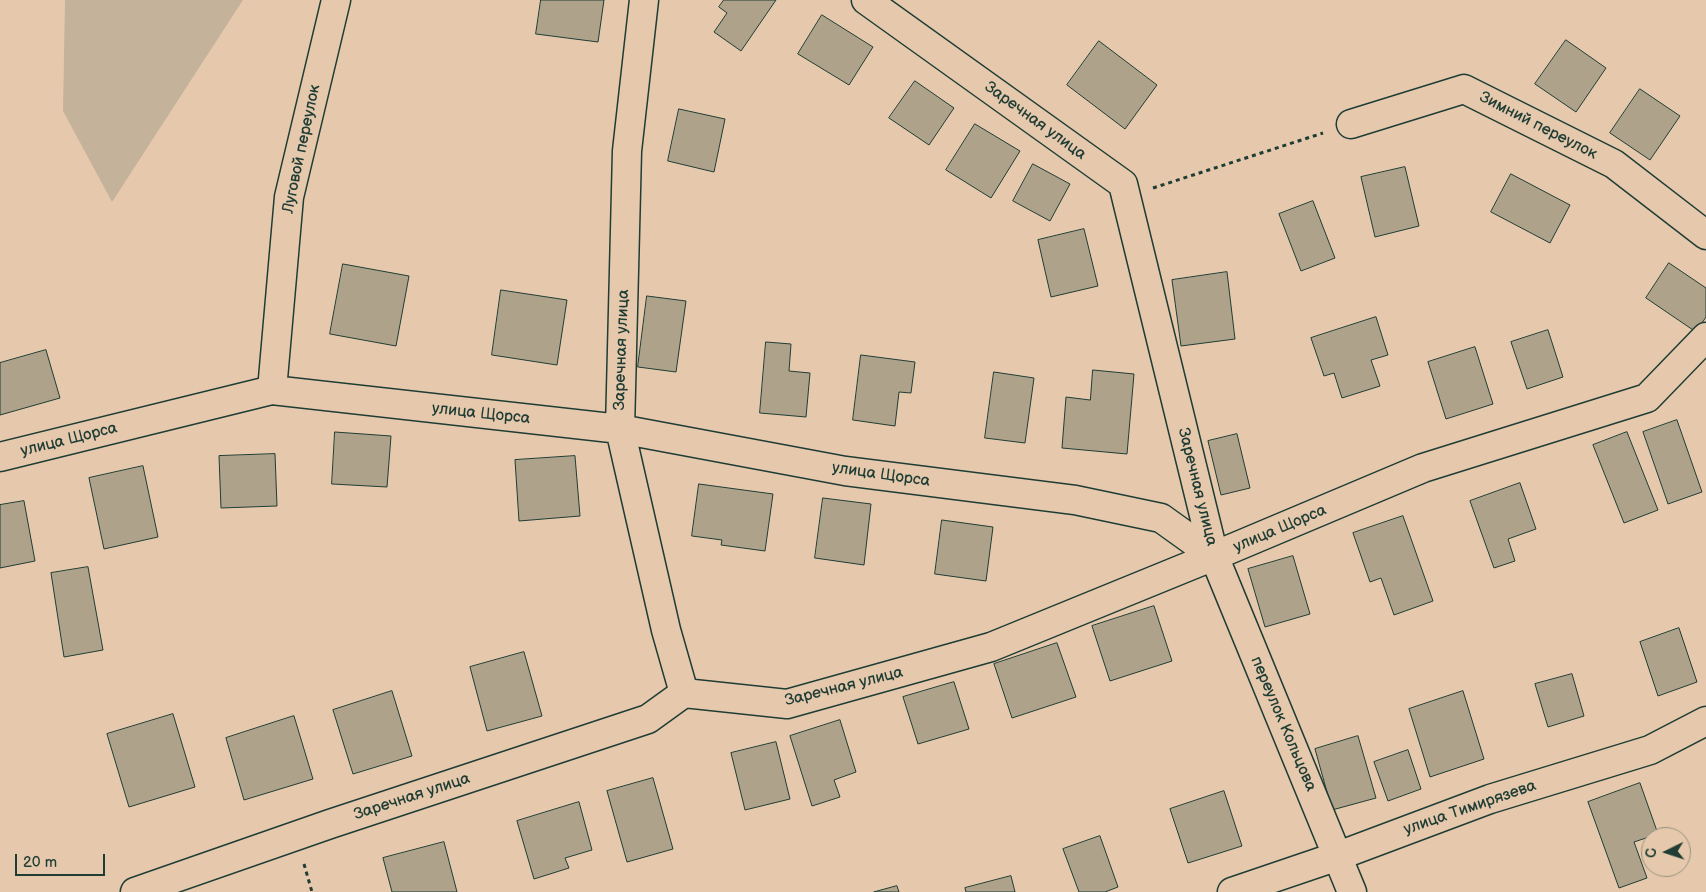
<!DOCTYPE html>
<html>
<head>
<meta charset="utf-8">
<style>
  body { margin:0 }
  #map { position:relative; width:1706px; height:892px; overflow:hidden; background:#e6c9ad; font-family:"Balsamiq Sans",sans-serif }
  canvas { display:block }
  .north { position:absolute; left:1641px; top:827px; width:50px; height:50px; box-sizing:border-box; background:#e6c9ad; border:1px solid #96917d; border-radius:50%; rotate:266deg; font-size:14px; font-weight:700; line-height:20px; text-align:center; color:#1f3d34 }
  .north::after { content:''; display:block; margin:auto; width:18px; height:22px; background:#1f3d34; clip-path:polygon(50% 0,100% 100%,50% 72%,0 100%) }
  .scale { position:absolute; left:15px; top:854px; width:90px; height:22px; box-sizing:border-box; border:2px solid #1f3d34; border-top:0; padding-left:6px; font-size:15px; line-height:18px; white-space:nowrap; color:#1f3d34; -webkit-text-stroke:4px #e6c9ad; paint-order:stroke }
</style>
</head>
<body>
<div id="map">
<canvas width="1706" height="892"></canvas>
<div class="north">С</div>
<div class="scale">20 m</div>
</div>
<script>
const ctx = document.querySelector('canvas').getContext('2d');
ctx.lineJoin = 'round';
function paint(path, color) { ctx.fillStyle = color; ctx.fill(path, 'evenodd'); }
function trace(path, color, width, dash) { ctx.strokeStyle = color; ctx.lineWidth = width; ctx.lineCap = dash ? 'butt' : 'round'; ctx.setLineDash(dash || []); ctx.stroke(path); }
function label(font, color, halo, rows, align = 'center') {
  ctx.font = font + ' "Balsamiq Sans",sans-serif'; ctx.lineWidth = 4; ctx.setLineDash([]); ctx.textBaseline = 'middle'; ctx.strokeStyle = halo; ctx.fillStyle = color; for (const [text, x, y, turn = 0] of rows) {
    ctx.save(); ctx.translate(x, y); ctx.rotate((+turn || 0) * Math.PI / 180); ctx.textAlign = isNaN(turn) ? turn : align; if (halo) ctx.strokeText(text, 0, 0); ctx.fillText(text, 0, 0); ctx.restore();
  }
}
paint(new Path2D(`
  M 65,0 L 243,0 L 112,202 L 63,111 Z`), '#c5b29a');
const building = new Path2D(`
  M 541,0 L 604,0 L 598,42 L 536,34 Z
  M 724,0 L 776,0 L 741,51 L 714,32 L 727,13 L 719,7 Z
  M 822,15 L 873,47 L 849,85 L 798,54 Z
  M 1566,40 L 1606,68 L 1576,112 L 1535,84 Z
  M 1099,41 L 1157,85 L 1125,129 L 1067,85 Z
  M 915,81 L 954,108 L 929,145 L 889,118 Z
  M 1640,89 L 1680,116 L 1650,160 L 1610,133 Z
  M 679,109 L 725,119 L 714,172 L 668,161 Z
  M 975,124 L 1020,151 L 991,198 L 946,170 Z
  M 1033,164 L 1070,184 L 1050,221 L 1013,201 Z
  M 1405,167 L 1419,226 L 1375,237 L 1361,177 Z
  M 1511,174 L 1570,205 L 1550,243 L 1491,212 Z
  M 1313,201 L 1335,258 L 1301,271 L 1279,214 Z
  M 1084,229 L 1098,286 L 1051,297 L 1038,240 Z
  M 1669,263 L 1706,288 L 1706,317 L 1696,332 L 1646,298 Z
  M 343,264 L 409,276 L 396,346 L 330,334 Z
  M 1227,272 L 1235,339 L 1181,346 L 1172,280 Z
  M 501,290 L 567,300 L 557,365 L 492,355 Z
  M 647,296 L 686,301 L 676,372 L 638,367 Z
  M 1376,317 L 1388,355 L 1371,360 L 1380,386 L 1342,398 L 1334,373 L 1324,376 L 1311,338 Z
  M 1548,330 L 1563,377 L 1527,389 L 1511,342 Z
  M 766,342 L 791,344 L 789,371 L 810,373 L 806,417 L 760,413 Z
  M 1475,347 L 1493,404 L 1446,419 L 1428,362 Z
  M 46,350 L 60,398 L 0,415 L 0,363 Z
  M 861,355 L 915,362 L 911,393 L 899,392 L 895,426 L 853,420 Z
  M 1093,370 L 1134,374 L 1127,454 L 1062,448 L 1066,397 L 1090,400 Z
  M 994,372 L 1034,378 L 1025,443 L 985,438 Z
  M 1677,420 L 1702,492 L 1668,504 L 1643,432 Z
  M 335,432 L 391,436 L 387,487 L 332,484 Z
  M 1627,432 L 1658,510 L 1624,523 L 1593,445 Z
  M 1237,434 L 1250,488 L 1221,495 L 1208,441 Z
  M 275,454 L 277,506 L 221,508 L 219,456 Z
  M 575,456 L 580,516 L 519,521 L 515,460 Z
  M 143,466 L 158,537 L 104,549 L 89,478 Z
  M 1520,483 L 1536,529 L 1508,539 L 1515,561 L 1494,568 L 1470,501 Z
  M 699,484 L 773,494 L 765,551 L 721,545 L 722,540 L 692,536 Z
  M 823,498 L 871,504 L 864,565 L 815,558 Z
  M 24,501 L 35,561 L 0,568 L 0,505 Z
  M 1403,516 L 1433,601 L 1394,615 L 1381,578 L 1370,582 L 1353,533 Z
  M 942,520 L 993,527 L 986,581 L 935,574 Z
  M 1293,556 L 1310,614 L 1265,627 L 1248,569 Z
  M 88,567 L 103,650 L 64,657 L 51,573 Z
  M 1154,606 L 1172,661 L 1110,681 L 1092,626 Z
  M 1679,628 L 1697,682 L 1658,696 L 1640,642 Z
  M 1057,643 L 1076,697 L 1012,718 L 994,664 Z
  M 524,652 L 542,716 L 487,731 L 470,667 Z
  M 1572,674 L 1584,716 L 1548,727 L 1535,684 Z
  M 954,682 L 969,729 L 918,744 L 903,697 Z
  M 392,691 L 412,756 L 353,774 L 333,710 Z
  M 1463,691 L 1484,759 L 1430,777 L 1409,709 Z
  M 173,714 L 195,787 L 129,807 L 107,734 Z
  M 294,716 L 313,779 L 244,800 L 226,738 Z
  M 840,720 L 856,772 L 834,780 L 840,797 L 812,806 L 790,736 Z
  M 1358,736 L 1376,798 L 1332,810 L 1315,749 Z
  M 776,742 L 790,799 L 745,810 L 731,753 Z
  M 1408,750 L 1421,789 L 1388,801 L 1374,762 Z
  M 653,778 L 673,849 L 627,862 L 607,791 Z
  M 1640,783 L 1658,834 L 1634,842 L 1647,878 L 1619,888 L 1588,802 Z
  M 1224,791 L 1242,846 L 1188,863 L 1170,809 Z
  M 579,802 L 592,850 L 565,858 L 569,868 L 534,879 L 517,821 Z
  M 1100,836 L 1118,887 L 1105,892 L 1079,892 L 1063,849 Z
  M 444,842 L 457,892 L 392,892 L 383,858 Z
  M 1011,876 L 1015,892 L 966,892 L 965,888 Z
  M 897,886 L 899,892 L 874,892 Z`);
paint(building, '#aea28b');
trace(building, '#1f3d34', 1);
const minor = new Path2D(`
  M 644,0 L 627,151 L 620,429 L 666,630 L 684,693
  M 866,0 L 1123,184 L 1214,556 L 1352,892
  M 1351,124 L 1464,89 L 1614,164 L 1706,235
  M 272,390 L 289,197 L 336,0
  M 0,457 L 272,390 L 620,429 L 845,471 L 1075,500 L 1161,518 L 1214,556 L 1423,468 L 1647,398 L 1706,337
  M 135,892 L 330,824 L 648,719 L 684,693 L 787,704 L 991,647 L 1214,556
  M 1232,892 L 1338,856 L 1490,799 L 1650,750 L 1706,721`);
trace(minor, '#1f3d34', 31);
trace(new Path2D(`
  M 1153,188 L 1323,133
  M 304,864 L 312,892`), '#1f3d34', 3, [4, 4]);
trace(minor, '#e6c9ad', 28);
label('16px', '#1f3d34', '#e6c9ad', [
  ["Заречная улица",1035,121,36],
  ["Зимний переулок",1538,126,27],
  ["Луговой переулок",302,149,-78],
  ["Заречная улица",622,350,-88],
  ["улица Щорса",481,414,6],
  ["улица Щорса",69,440,-14],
  ["улица Щорса",881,475,8],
  ["Заречная улица",1197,487,76],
  ["улица Щорса",1280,529,-23],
  ["Заречная улица",844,687,-14],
  ["переулок Кольцова",1283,724,67],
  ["Заречная улица",412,797,-18],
  ["улица Тимирязева",1470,808,-19]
]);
</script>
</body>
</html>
